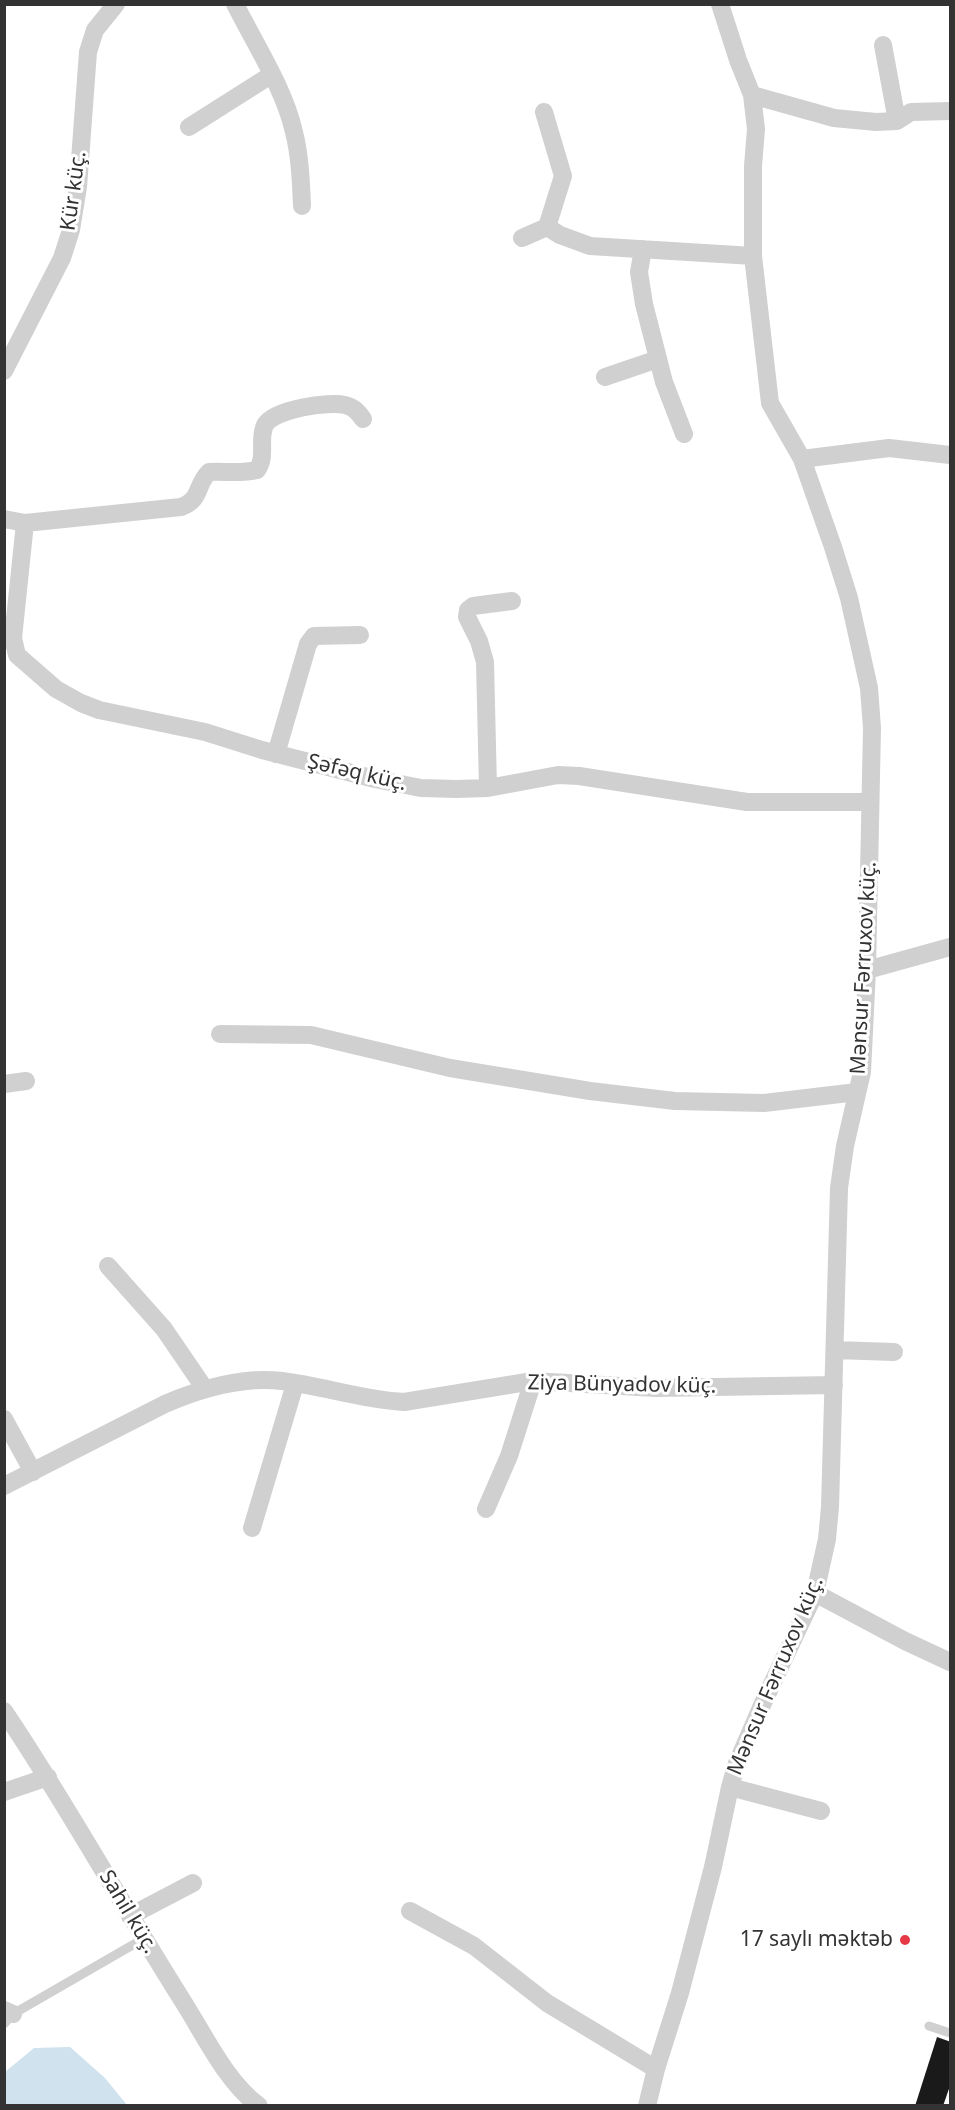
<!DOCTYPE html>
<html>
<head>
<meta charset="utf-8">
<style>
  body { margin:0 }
  #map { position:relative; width:955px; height:2110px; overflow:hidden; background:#fff; font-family:"Noto Sans",sans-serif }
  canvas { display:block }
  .frame { position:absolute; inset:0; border:6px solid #333; pointer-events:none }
</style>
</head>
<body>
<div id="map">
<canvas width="955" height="2110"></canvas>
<div class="frame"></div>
</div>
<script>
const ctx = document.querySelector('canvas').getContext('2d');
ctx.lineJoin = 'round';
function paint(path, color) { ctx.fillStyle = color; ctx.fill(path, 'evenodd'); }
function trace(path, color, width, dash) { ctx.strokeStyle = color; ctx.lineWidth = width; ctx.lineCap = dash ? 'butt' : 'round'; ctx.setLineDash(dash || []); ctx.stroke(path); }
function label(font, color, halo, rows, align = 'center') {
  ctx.font = font + ' "Noto Sans",sans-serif'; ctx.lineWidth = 6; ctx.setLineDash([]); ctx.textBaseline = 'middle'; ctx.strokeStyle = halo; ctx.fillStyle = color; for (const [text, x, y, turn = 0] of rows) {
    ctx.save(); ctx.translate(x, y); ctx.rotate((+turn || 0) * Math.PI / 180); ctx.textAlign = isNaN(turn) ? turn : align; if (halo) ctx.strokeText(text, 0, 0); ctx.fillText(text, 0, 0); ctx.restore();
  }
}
paint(new Path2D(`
  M 70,2047 L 105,2078 L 127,2105 L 5,2105 L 5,2072 L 34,2048 Z`), '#cfe2ee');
paint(new Path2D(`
  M 937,2037 L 951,2042 L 951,2083 L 943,2106 L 915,2106 Z`), '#1a1a1a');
trace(new Path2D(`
  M 4,2024 L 13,2014 L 143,1939
  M 929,2026 L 950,2033`), '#d0d0d0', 9);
trace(new Path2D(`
  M 235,4 C 255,44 284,88 294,132 C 300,156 301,181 302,206
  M 883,45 L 897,121
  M 752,95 L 834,118 L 876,122 L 897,121 L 911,112 L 950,111
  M 544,112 L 563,176 L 547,227
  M 189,127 L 271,75
  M 522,238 L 547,227 L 560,235 L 590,246 L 753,256
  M 643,249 L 639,272 L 644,304 L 664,382 L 684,434
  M 4,371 L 62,258 L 71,230 L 78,187 L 88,52 L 95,30 L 116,4
  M 605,377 L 658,359
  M 802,459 L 889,448 L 950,455
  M 4,519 L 25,523 L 13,638 L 17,655 L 56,689 L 81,703 L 99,710 L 205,732 L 262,750 L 375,779 L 421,788 L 456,789 L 488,788 L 558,775 L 579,776 L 747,802 L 870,802
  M 25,523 L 181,507 C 202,499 195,486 209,472 C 225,471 241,474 257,470 C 267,457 258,439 265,425 C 274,409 329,401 345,405 C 354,407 358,412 363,419
  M 276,754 L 308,644 L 314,636 L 360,635
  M 488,788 L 485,662 L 479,641 L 467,617 L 468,610 L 473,606 L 512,601
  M 867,970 L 950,947
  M 220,1034 L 311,1035 L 450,1068 L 590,1091 L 675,1101 L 764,1103 L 857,1092
  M 4,1084 L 26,1081
  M 108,1266 L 164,1329 L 205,1389
  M 835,1350 L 894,1352
  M 4,1419 L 33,1472
  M 4,1486 L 165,1404 C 199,1389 244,1376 282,1381 C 323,1386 363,1400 404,1402 L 533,1381 L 656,1388 L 834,1385
  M 486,1509 L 509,1456 L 533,1381
  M 252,1528 L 295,1384
  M 815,1593 L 905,1641 L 950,1662
  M 4,1711 C 68,1806 123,1907 184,2003 C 206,2038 226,2081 259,2106
  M 730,1787 L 821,1811
  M 4,1792 L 48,1777
  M 410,1911 L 474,1946 L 547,2003 L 656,2069
  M 130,1916 L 193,1883
  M 4,2010 L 13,2014
  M 647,2106 L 656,2069 L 680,1993 L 713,1867 L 730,1787 L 737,1763 L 763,1703 L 815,1593 L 827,1539 L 830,1507 L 839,1188 L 845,1146 L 862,1072 L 867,970 L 872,728 L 869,688 L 849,598 L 833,547 L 802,459 L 770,403 L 753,256 L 753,166 L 756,129 L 752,95 L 738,60 L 720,4`), '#d0d0d0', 18);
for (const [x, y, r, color] of [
  [905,1940,6,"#e63946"]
]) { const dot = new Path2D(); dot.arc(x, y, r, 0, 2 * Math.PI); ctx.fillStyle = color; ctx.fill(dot); trace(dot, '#fff', 2); }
label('21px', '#333', '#fff', [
  ["Kür küç.",74,191,-82],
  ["Şəfəq küç.",357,773,13],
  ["Mənsur Fərruxov küç.",864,968,-87],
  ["Ziya Bünyadov küç.",622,1385,1],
  ["Mənsur Fərruxov küç.",776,1676,-67],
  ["Sahil küç.",128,1912,59]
]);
label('21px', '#333', '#fff', [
  ["17 saylı məktəb",893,1940]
], 'right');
</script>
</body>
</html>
